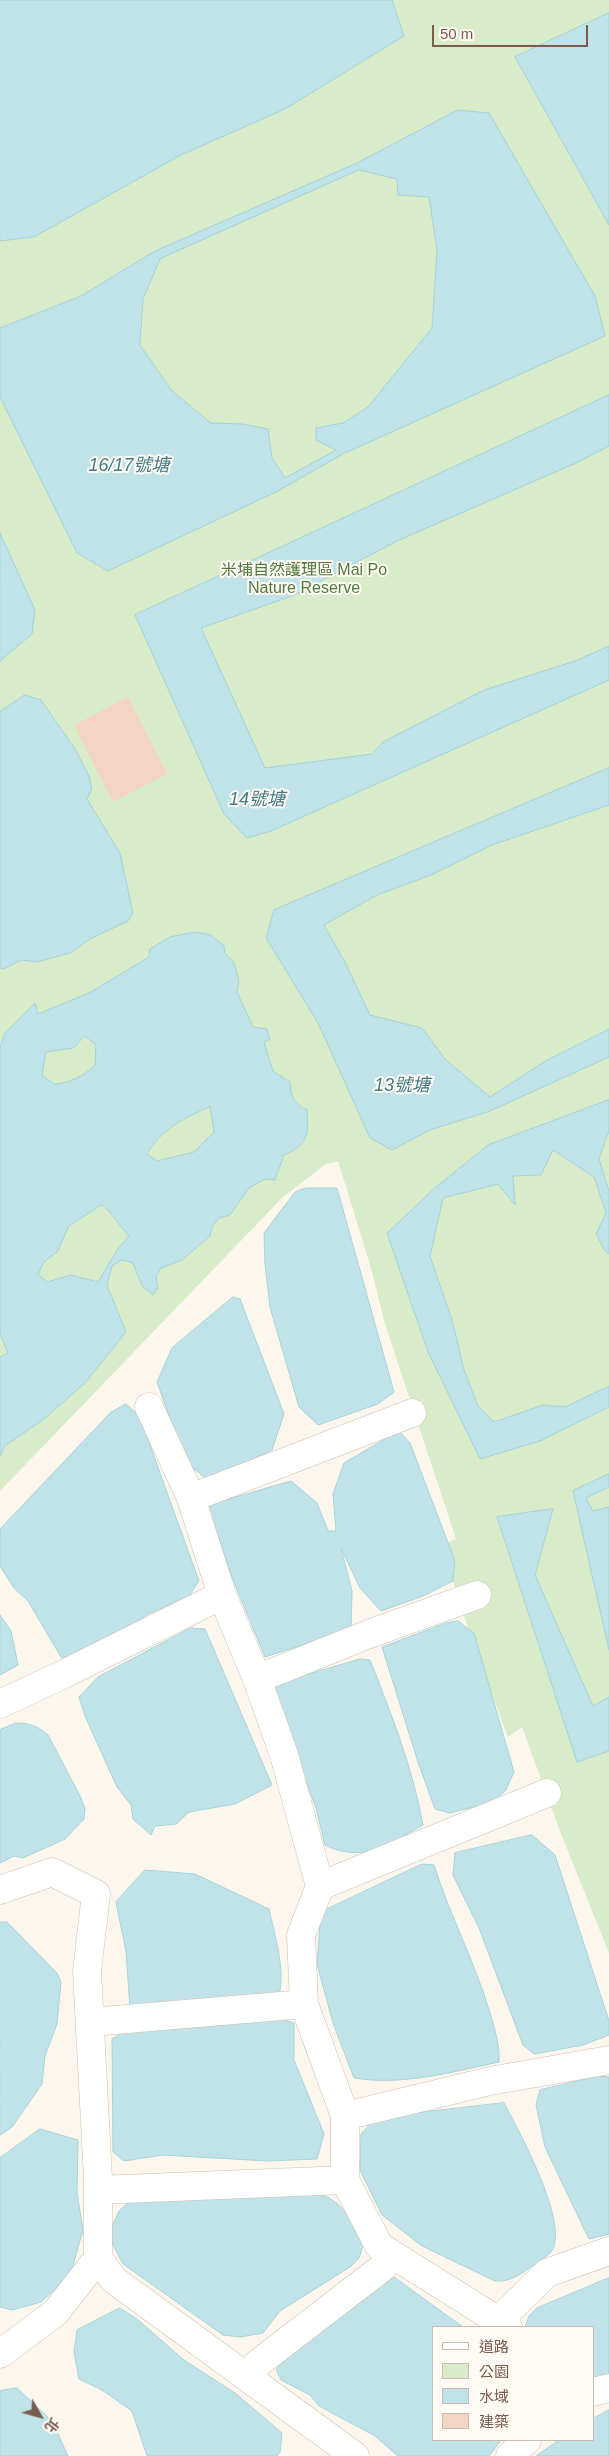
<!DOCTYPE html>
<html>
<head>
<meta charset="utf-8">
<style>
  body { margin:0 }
  #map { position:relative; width:609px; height:2456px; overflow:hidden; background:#fdf6ec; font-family:Helvetica,"Noto Sans TC",sans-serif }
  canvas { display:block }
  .legend { position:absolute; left:432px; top:2326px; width:162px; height:115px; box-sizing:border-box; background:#fffaf3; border:1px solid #cabbb1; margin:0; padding:6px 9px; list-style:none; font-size:15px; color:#7a5c4d }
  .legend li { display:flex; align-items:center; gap:10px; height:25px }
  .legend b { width:25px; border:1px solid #cabbb1 }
  .north { position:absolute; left:15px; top:2391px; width:50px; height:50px; -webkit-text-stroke:4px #fffaf3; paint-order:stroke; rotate:128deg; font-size:14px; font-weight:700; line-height:20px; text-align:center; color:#7a5c4d }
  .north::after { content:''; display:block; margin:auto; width:18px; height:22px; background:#7a5c4d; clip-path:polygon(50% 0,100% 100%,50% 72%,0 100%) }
  .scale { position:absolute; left:432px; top:25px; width:156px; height:22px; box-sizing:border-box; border:2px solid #7a5c4d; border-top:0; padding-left:6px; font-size:15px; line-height:18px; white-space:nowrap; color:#7a5c4d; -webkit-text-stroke:4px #fffaf3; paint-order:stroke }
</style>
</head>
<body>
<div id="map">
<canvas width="609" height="2456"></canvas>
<ul class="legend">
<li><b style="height:6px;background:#fff"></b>道路</li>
<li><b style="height:14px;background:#d8ecc9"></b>公園</li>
<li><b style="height:14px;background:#bfe3e8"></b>水域</li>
<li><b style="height:14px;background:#f3d5c3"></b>建築</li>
</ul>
<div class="north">北</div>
<div class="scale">50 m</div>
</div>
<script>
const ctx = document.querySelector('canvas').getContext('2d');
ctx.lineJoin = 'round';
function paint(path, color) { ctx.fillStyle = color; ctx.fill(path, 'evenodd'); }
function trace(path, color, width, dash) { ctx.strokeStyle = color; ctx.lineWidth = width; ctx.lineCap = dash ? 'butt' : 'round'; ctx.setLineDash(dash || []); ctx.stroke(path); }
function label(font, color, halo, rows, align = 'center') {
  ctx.font = font + ' Helvetica,"Noto Sans TC",sans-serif'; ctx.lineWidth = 4; ctx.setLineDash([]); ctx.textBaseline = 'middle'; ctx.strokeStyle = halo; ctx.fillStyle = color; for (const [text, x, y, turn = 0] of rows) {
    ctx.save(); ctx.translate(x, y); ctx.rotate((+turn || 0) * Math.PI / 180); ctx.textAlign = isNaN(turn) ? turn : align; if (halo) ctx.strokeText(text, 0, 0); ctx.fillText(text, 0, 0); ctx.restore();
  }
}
paint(new Path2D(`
  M 0,0 L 609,0 L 609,1953 L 561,1834 L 522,1727 L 508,1737 L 477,1655 L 441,1545 L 456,1539 L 385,1324 L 371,1268 L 338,1161 L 326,1164 L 283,1197 L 0,1491 Z`), '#d8ecc9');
const water = new Path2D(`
  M 0,0 L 392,0 L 404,36 L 285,109 L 181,155 L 34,237 L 0,241 Z
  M 609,13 L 609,225 L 515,57 Z
  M 458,110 L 489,113 L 595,296 L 605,336 L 343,454 L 276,492 L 108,571 L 77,553 L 0,397 L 0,328 L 81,296 L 155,251 L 357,163 ZM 359,170 L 397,179 L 398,195 L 429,197 L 437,250 L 432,328 L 368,407 L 343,423 L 316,428 L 316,440 L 336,450 L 285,478 L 272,458 L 268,429 L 242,424 L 211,423 L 172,391 L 140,345 L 143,299 L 160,259 Z
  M 609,395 L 609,446 L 576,463 L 397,541 L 292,596 L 201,628 L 265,768 L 372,754 L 383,742 L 484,690 L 575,661 L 609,646 L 609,680 L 271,831 L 247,838 L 224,814 L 135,615 Z
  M 0,533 L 35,610 L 32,634 L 0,661 Z
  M 25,695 L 41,700 L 75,749 L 89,776 L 92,789 L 87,799 L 120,853 L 133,913 L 128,921 L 90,939 L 70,953 L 37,962 L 21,960 L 4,969 L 0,968 L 0,712 Z
  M 609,768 L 609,805 L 492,845 L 431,875 L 377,895 L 324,925 L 346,964 L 370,1015 L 422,1028 L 446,1060 L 490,1097 L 547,1060 L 609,1029 L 609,1057 L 490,1111 L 430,1130 L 392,1150 L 370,1138 L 318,1023 L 266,938 L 274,910 Z
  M 195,932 L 211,935 L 224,946 L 225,953 L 234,963 L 239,981 L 237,992 L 253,1027 L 267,1029 L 270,1039 L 264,1042 L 273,1071 L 290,1082 C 291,1096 293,1103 307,1110 C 309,1134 308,1145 284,1155 L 275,1180 L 265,1179 L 249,1188 L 230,1215 L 219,1218 L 212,1227 L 210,1236 L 182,1260 L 161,1268 L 156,1276 L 158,1288 L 153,1295 L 142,1286 L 133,1263 L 122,1260 L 112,1266 L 107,1285 L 126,1332 L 86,1382 L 44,1419 L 5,1446 L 0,1456 L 0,1357 L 8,1353 L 0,1334 L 0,1047 L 5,1033 L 35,1003 L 38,1014 L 91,992 L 149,957 L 150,949 L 170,937 ZM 85,1036 L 96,1045 L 95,1065 C 84,1076 70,1083 54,1084 L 42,1075 L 46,1052 L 73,1048 ZM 210,1107 L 214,1132 L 194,1152 L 157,1161 L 147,1154 C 159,1131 187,1116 210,1107 ZM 102,1205 C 112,1212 120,1227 129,1236 L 117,1250 L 98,1282 L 71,1275 L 47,1282 L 38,1274 L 44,1262 L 57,1252 L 69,1226 Z
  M 609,1100 L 609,1131 L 599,1159 L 609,1191 L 609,1254 L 605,1251 L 596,1234 L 606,1213 L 594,1177 L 553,1150 L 541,1175 L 513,1176 L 515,1205 L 498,1184 L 443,1198 L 430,1256 L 452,1320 L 464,1370 L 478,1406 L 494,1422 L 543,1405 L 565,1407 L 609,1386 L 609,1407 L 540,1441 L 480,1459 L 428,1352 L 387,1233 L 436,1187 L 488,1145 Z
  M 306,1188 L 337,1188 L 394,1392 L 378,1404 L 318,1425 L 299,1407 L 270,1307 L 265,1264 L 264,1233 L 295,1192 Z
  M 233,1297 L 240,1299 L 284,1414 L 272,1450 L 208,1480 L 186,1463 L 157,1382 L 172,1348 Z
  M 126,1404 L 137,1414 L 147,1437 L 199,1581 L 189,1596 L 148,1614 L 78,1661 L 61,1657 L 28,1601 L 14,1588 L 0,1566 L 0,1529 L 95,1429 L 110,1413 Z
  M 401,1433 L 410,1443 L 455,1561 L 453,1581 L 423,1596 L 381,1611 L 360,1588 L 341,1548 L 352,1591 L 351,1629 L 265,1657 L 234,1582 L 208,1508 L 218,1502 L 291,1481 L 317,1503 L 328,1531 L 336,1531 L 333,1494 L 344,1463 L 390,1436 Z
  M 609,1474 L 609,1487 L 586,1498 L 593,1511 L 609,1507 L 609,1650 L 573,1491 Z
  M 553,1509 L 535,1575 L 593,1706 L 609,1697 L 609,1751 L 577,1762 L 497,1517 Z
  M 0,1615 L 11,1631 L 18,1665 L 0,1675 Z
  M 458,1621 L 474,1633 L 514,1772 L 506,1790 L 493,1802 L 450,1813 L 435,1809 L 419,1765 L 382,1647 L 446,1623 Z
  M 191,1628 L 205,1629 L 272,1785 L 235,1804 L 189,1812 L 176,1824 L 155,1826 L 151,1835 L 133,1819 L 131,1805 L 117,1787 L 85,1716 L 79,1697 L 98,1677 Z
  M 360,1659 L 370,1660 C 391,1713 413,1769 423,1825 C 389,1844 364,1864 325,1845 L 316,1808 L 274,1695 L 276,1684 Z
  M 16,1723 C 30,1723 38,1726 48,1735 L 80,1796 L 85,1808 L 84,1819 L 65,1839 L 23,1858 L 14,1856 L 0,1863 L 0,1730 Z
  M 532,1835 L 555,1855 L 609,2021 L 609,2035 L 583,2045 L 534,2054 L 523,2045 L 479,1928 L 453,1875 L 455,1853 Z
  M 422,1864 L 434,1865 C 450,1916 475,1962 490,2013 C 495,2030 500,2045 499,2062 C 452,2072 402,2086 354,2078 L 333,2023 L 317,1964 L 321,1912 Z
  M 145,1870 L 195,1874 L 269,1909 C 274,1932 288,1979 277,1999 L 130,2008 L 126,1951 L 116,1902 Z
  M 0,1922 L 7,1922 L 57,1973 L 61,1982 L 57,2024 L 45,2056 L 42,2084 L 12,2127 L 0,2135 Z
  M 274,2017 L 294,2023 L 294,2060 L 324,2134 L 317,2159 L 268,2161 L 163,2155 L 124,2161 L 113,2152 L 112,2039 L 133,2026 Z
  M 599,2076 L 609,2077 L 609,2234 L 589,2239 L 545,2147 L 536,2104 L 540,2090 Z
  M 504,2103 C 518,2129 571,2226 551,2252 C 546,2257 538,2262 532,2266 C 520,2275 510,2282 495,2281 L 422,2246 L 382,2215 L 360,2170 L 361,2134 L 372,2122 L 388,2116 Z
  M 40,2129 L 78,2140 L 77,2193 L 83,2230 L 70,2276 L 41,2302 L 12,2310 L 0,2307 L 0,2158 Z
  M 319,2194 C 346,2202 350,2222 363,2246 L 359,2258 L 350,2267 L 280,2311 L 263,2333 L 240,2337 L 223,2335 L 123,2264 L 112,2243 L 112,2227 L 119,2211 L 130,2201 Z
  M 394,2277 L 463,2327 L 433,2327 L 433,2440 L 501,2440 L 489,2456 L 398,2456 L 375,2436 L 319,2406 L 310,2395 L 281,2380 L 276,2369 L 291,2353 Z
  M 609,2278 L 609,2378 L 593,2383 L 593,2327 L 525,2327 L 529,2316 L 537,2308 Z
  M 120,2308 L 137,2319 L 184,2360 L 235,2393 L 282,2433 L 280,2452 L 277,2456 L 147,2456 L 132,2411 L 102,2390 L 79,2379 L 74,2352 L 77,2330 Z
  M 17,2388 L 52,2421 L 68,2456 L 0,2456 L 0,2391 Z
  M 609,2410 L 609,2456 L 536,2456 L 559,2440 L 593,2440 L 593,2419 Z`);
paint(water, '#bfe3e8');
trace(water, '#a5d3da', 1);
paint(new Path2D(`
  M 128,697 L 167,774 L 113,802 L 74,725 Z`), '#f3d5c3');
const minor = new Path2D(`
  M 149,1407 L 191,1498 L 222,1595 L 257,1679 L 284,1755 L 320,1886 L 301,1935 L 304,2004 L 345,2116 L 345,2180 L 379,2246 L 508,2327
  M 191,1498 L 412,1413
  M 257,1679 L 369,1634 L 477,1595
  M 0,1704 L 66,1673 L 222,1595
  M 320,1886 L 547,1793
  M 0,1890 L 52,1872 L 96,1894 L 87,1971 L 98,2179 L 98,2258 L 114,2280 L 355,2456
  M 91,2022 L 304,2004
  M 345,2116 L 490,2081 L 609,2060
  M 98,2190 L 345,2180
  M 498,2321 L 547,2273 L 609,2251
  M 0,2354 L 56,2312 L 98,2258
  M 251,2378 L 257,2364 L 383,2267
  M 593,2392 L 609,2388
  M 510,2456 L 527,2440`);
trace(minor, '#d1beb0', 29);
trace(minor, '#fff', 28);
label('16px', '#537a41', '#fffaf3', [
  ["米埔自然護理區 Mai Po",304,571],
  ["Nature Reserve",304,589]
]);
label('italic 18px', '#437c86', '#fffaf3', [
  ["16/17號塘",129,466],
  ["14號塘",257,800],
  ["13號塘",402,1086]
]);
</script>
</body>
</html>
